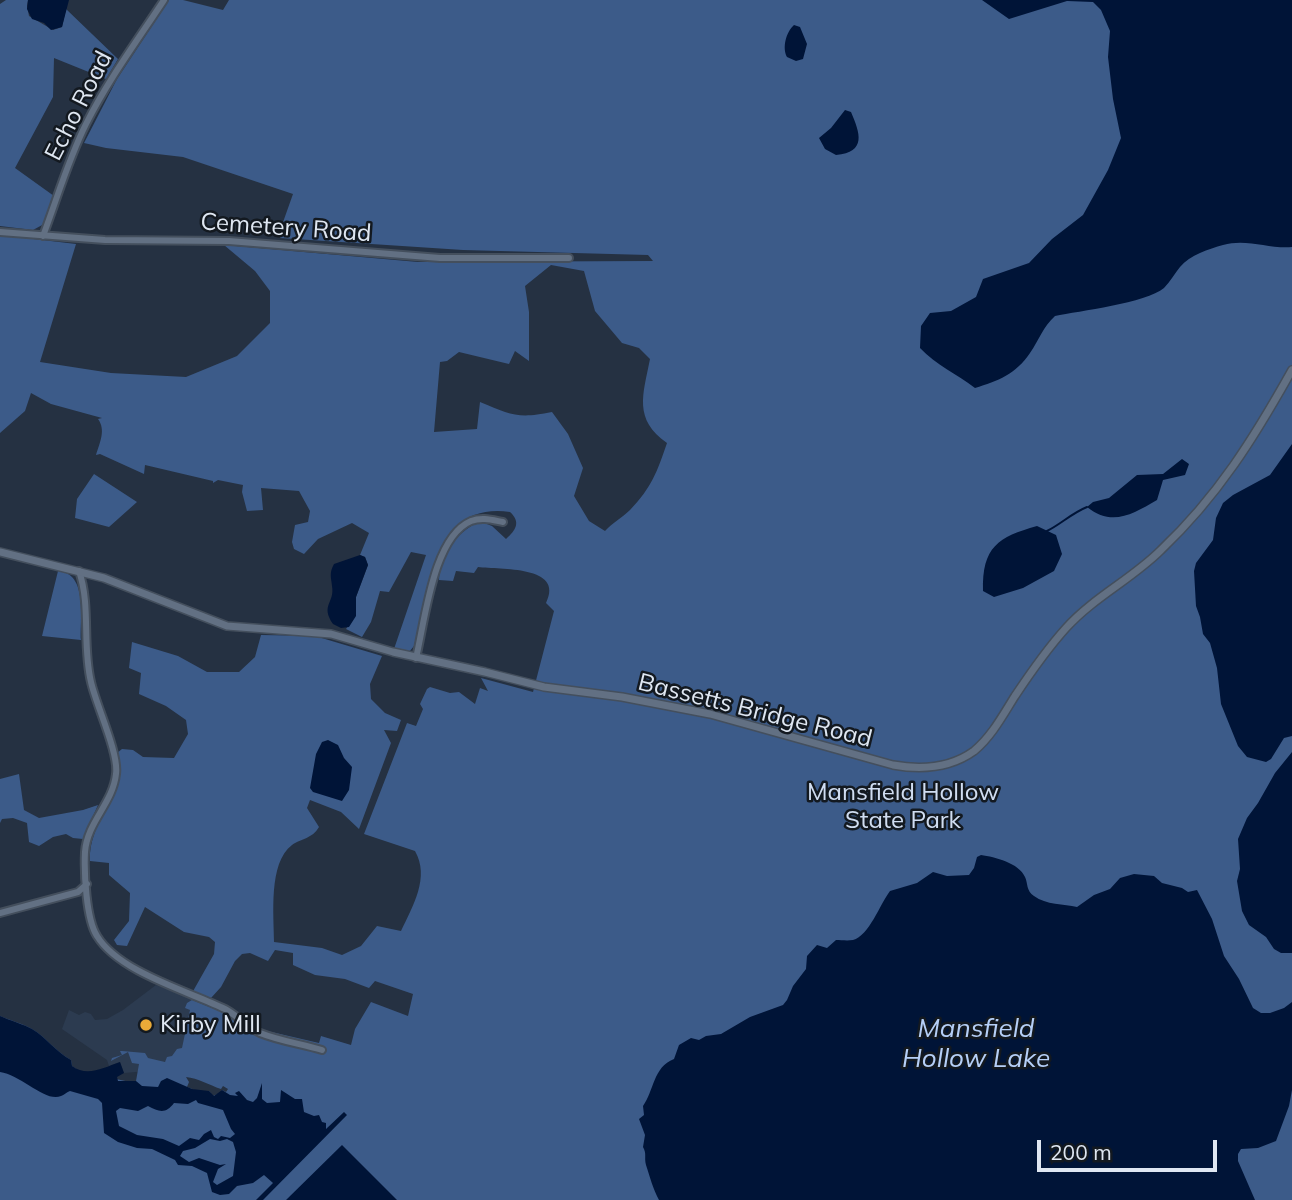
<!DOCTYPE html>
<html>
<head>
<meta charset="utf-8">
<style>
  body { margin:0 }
  #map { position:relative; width:1292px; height:1200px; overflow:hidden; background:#253142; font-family:Mulish,sans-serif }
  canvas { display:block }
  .scale { position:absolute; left:1037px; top:1140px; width:180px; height:32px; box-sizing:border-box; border:4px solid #dfe7f2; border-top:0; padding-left:9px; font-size:21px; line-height:24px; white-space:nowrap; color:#dfe7f2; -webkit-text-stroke:5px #131920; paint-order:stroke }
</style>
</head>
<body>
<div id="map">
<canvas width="1292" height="1200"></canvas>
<div class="scale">200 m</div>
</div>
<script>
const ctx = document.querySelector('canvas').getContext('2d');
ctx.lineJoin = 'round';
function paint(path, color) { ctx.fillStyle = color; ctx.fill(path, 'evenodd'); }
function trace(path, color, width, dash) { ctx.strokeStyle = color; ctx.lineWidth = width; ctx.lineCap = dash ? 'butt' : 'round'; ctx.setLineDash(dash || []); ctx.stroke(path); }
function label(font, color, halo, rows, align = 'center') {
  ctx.font = font + ' Mulish,sans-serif'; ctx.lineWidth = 5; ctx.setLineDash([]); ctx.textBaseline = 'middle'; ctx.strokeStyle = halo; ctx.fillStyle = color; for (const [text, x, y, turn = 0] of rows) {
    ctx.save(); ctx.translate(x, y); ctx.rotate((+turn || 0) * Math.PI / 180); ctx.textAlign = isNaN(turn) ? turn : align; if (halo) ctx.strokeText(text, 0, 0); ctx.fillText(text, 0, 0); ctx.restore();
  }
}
paint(new Path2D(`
  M 156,985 L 202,1003 L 186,1051 L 147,1071 L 124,1073 L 120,1062 L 109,1066 L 107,1060 L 62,1029 L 69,1010 L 79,1015 L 85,1012 L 91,1014 L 95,1020 L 107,1019 L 123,1010 Z`), '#2c3b50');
paint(new Path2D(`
  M 6,0 L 28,0 L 27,6 L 29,16 L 53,30 L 62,27 L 66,9 L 118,59 L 106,79 L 54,58 L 53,97 L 15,168 L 54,196 L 44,224 L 33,230 L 0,226 L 0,4 Z
  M 169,0 L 183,0 L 223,10 L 229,0 L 1292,0 L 1292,1200 L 0,1200 L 0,1016 C 9,1020 24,1024 32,1029 C 47,1038 56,1052 71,1060 L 72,1066 L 79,1071 L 130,1082 L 136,1081 L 139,1064 L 132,1063 L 128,1052 L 111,1061 L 112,1058 L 122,1055 L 120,1051 L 122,1051 L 145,1053 L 148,1058 L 165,1062 L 167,1057 L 172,1056 L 177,1049 L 182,1048 L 190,1010 L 185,1008 L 187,1003 L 192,1000 L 225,1013 L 245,1027 L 248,1021 L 263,1030 L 319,1043 L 321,1036 L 351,1045 L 355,1029 L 371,1002 L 408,1016 L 413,994 L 375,981 L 369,988 L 345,979 L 315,975 L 293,965 L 293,953 L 275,950 L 268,961 L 250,953 L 242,954 L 235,961 L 221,987 L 211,998 L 192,993 L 214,954 L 215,942 L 209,937 L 184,932 L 145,907 L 127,946 L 117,945 L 114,940 L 129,921 L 130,893 L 109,875 L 109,863 L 90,861 C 88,820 127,795 117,753 L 122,749 L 133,750 L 143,757 L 174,758 L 188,734 L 186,720 L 166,706 L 139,694 L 141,673 L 129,668 L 132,642 L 178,656 L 207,672 L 239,672 L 255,657 L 261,635 L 315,636 L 382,656 L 370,684 L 371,699 L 385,713 L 401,720 L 397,731 L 384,730 L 391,743 L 359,829 L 341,812 L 310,800 L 307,808 L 319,827 C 312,839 302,838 292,845 C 268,863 274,916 274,942 L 322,948 L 342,955 L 361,946 L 377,926 L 401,931 C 413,906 430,877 415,851 L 364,834 L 407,723 L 416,726 L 423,709 L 420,704 L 427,689 L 430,687 L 450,693 L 459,692 L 475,704 L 480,688 L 488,691 L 481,678 L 533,692 L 554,611 L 546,603 C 565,565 500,570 478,567 L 474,573 L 456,571 L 453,581 L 439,580 C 440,552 455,535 479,521 L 492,526 L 506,539 C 516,530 521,522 510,512 C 429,501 431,594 414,646 L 409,652 L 394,649 L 426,555 L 411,552 L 389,592 L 380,591 L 371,622 L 362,637 L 346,629 L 355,616 L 356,597 L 368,565 L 365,557 L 360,555 L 369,533 L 352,523 L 318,539 L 304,554 L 294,549 L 292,542 L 295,525 L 308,522 L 310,511 L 299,491 L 261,488 L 263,510 L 247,511 L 242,492 L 243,485 L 218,480 L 213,483 L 213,481 L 145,465 L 144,474 L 100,454 L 96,455 C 100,442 106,430 98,419 L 102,418 L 51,404 L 31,393 L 25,411 L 0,433 L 0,235 L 76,244 L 40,362 L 111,373 L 186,377 L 237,356 L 270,323 L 270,291 L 255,271 L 224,245 L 418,262 L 653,261 L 648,255 L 463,250 L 280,238 L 282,225 L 293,194 L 183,157 L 106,148 L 84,143 L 117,79 ZM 551,265 L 584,271 L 595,311 L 622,343 L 639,348 L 650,359 C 643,395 633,419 667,443 C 657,472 652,487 630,510 C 622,518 612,523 605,531 L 589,521 L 574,496 L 583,468 L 568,434 L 552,412 C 518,419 511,415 480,402 L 477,429 L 434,432 L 440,362 L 447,361 L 459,352 L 509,364 L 515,351 L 529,361 L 529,312 L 525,286 ZM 186,1077 C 198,1078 209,1085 221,1089 L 223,1086 L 228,1089 L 226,1092 L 222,1090 L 220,1093 L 213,1096 L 209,1091 L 200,1092 L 187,1087 L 189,1082 Z
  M 94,474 L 137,502 L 109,527 L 75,518 L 77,499 Z
  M 58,571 C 88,573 80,618 81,640 L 42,636 Z
  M 19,774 L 24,810 L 39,818 L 83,810 L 98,805 L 83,839 L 73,838 L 66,834 L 53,837 L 39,846 L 29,842 L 27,823 L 13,818 L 2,819 L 0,823 L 0,779 Z`), '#3c5b89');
paint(new Path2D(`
  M 28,0 L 69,0 L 62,27 L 51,30 L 44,23 L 32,19 L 27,9 Z
  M 982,0 L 1292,0 L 1292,247 C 1269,249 1246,238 1223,245 C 1209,249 1190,255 1180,267 C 1175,273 1170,282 1164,288 C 1146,303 1079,311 1055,316 C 1043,327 1039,340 1030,353 C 1016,374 998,381 975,388 C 957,374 936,365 920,348 L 921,326 L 930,313 L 951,311 L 976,297 L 983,279 L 1029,263 L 1052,239 L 1083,215 L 1108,170 L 1121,138 L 1113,99 L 1108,57 L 1110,31 L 1101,10 L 1093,2 L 1067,1 L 1009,19 Z
  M 794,25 L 800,27 L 807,44 L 803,59 L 796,61 L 787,57 C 782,48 786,32 794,25 Z
  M 845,110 L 851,112 C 860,133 867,152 836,155 L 825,149 L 819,138 L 831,128 Z
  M 1292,444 L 1292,736 L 1284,738 L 1271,759 L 1266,762 L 1247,757 L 1238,746 L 1221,704 L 1217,668 L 1210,643 L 1203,634 L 1200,617 L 1196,606 L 1194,571 L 1196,563 L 1213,540 L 1216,518 L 1223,503 L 1233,495 L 1270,475 Z
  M 1182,459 L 1189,464 L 1185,475 L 1163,480 L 1157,500 C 1133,514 1112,527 1087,507 L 1093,502 L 1109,498 L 1137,475 L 1163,474 Z
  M 1037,526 L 1056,535 L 1062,554 L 1054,571 L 1023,588 L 994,597 L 983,591 C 982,547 998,537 1037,526 Z
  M 360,555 L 365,557 L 368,565 L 356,597 L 356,616 L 349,627 L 341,628 L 333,624 C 320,605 335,603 332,586 C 331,577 329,573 334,564 Z
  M 328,740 L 338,745 L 344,758 L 352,767 L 349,790 L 342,801 L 313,792 L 310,788 L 316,754 L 322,742 Z
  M 1292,752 L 1292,953 L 1281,953 L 1274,949 L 1266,937 L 1249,925 L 1242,911 L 1237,881 L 1240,869 L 1238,839 L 1247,818 L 1258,803 L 1275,773 Z
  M 981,855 C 995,857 1019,863 1025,877 C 1028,883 1026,891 1034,896 C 1046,905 1064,904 1077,907 L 1094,895 L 1110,889 L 1120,878 L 1134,874 L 1154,876 L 1162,883 L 1182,888 L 1188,892 L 1197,890 L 1212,919 L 1224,956 L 1239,979 L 1253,1008 L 1261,1013 L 1270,1013 L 1284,1008 L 1292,1002 L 1292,1090 L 1289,1106 L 1276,1141 L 1258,1148 L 1241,1149 L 1238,1154 L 1238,1161 L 1255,1200 L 659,1200 C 653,1189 650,1177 646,1165 C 644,1157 647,1154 643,1147 L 645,1135 L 639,1119 L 644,1115 L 643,1106 C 654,1091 653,1067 674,1059 L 679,1045 L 691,1038 L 699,1040 L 706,1036 L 721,1034 L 750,1017 L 783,1005 L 787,1000 L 793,986 L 806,969 L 807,956 L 817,945 L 827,948 L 836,940 C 841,940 847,941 853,940 C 869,936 880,904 890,891 L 917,883 L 933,872 L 947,876 L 969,875 L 974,868 L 977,857 Z
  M 0,1016 C 9,1020 25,1025 32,1029 C 47,1038 56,1052 71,1060 L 72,1066 C 87,1077 103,1068 120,1062 L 124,1073 L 117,1077 L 118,1081 L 136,1081 L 142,1086 L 158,1087 L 161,1081 L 167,1078 L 192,1089 L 209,1091 L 214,1096 L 222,1090 L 230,1095 L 238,1096 L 235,1093 L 239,1091 L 247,1100 L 253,1102 L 257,1098 L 262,1083 L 262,1099 L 267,1103 L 280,1102 L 281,1090 L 295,1099 L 302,1099 L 304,1112 L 314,1116 L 319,1115 L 322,1122 L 326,1123 L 326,1129 L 344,1112 L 347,1115 L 263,1200 L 256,1200 L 273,1183 L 264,1175 L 253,1183 L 237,1186 L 229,1194 L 220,1195 L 212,1192 L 207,1173 L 192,1166 L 178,1165 L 175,1160 L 152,1149 L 137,1148 L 118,1142 L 104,1133 L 102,1103 L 98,1099 L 70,1091 C 67,1092 64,1095 61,1096 C 46,1103 21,1075 0,1072 ZM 196,1100 L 198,1103 L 223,1110 L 231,1129 L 235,1134 L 230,1138 L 221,1136 L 218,1139 L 214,1137 L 211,1130 L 204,1134 L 199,1140 L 190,1138 L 179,1146 L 163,1139 L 137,1135 L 119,1126 L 116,1111 L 120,1108 L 138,1111 L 148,1106 C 159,1112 166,1114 174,1103 L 188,1104 ZM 210,1139 L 220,1141 L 227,1139 L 233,1142 L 236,1152 L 233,1176 L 217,1185 L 213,1182 L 218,1169 L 226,1164 L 220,1165 L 199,1158 L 189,1162 L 180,1156 L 183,1151 L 195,1148 Z
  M 342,1145 L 397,1200 L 286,1200 Z`), '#001437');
trace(new Path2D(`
  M 1047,531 C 1061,524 1072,513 1087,507`), '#001437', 2);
const minor = new Path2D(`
  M 0,232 L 105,240 L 229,241 L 440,258 L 569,258
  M 43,236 C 57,199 68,160 86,124 C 108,80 137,41 164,0
  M 79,571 C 91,606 82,645 91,682 C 96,705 119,753 116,774 C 113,803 87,822 85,852 C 84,872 86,919 97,936 C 119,972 188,991 225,1009 C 238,1016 247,1027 260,1033 C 280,1041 302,1044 322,1050
  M 416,658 C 425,621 433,537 471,521 C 482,517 492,520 503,522
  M 0,913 L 78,892 L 87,884`);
const tertiary = new Path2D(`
  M 0,552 L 104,578 L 227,626 L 331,634 L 393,652 L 485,672 L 544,687 L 622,697 L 710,714 L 893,765 C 921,770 949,769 974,751 C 992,736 1003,715 1015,696 C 1031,672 1047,649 1066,628 C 1094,597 1132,579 1161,550 C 1218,496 1254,438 1292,370`);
trace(minor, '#444f5d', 10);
trace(tertiary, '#444f5d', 10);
trace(minor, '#627083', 6);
trace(tertiary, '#627083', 7);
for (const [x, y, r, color] of [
  [146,1025,7,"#e9aa38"]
]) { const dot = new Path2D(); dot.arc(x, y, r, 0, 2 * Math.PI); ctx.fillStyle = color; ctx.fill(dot); trace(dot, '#131920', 2.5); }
label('24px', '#dfe7f2', '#131920', [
  ["Echo Road",79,106,-63],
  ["Cemetery Road",286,228,4],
  ["Bassetts Bridge Road",755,711,14]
]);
label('24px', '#d0ddf1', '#131920', [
  ["Mansfield Hollow",903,793],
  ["State Park",903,821]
]);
label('24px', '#dfe7f2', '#131920', [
  ["Kirby Mill",160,1025]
], 'left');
label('italic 26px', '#b5cff7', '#131920', [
  ["Mansfield",976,1029],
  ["Hollow Lake",976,1059]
]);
</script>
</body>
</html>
